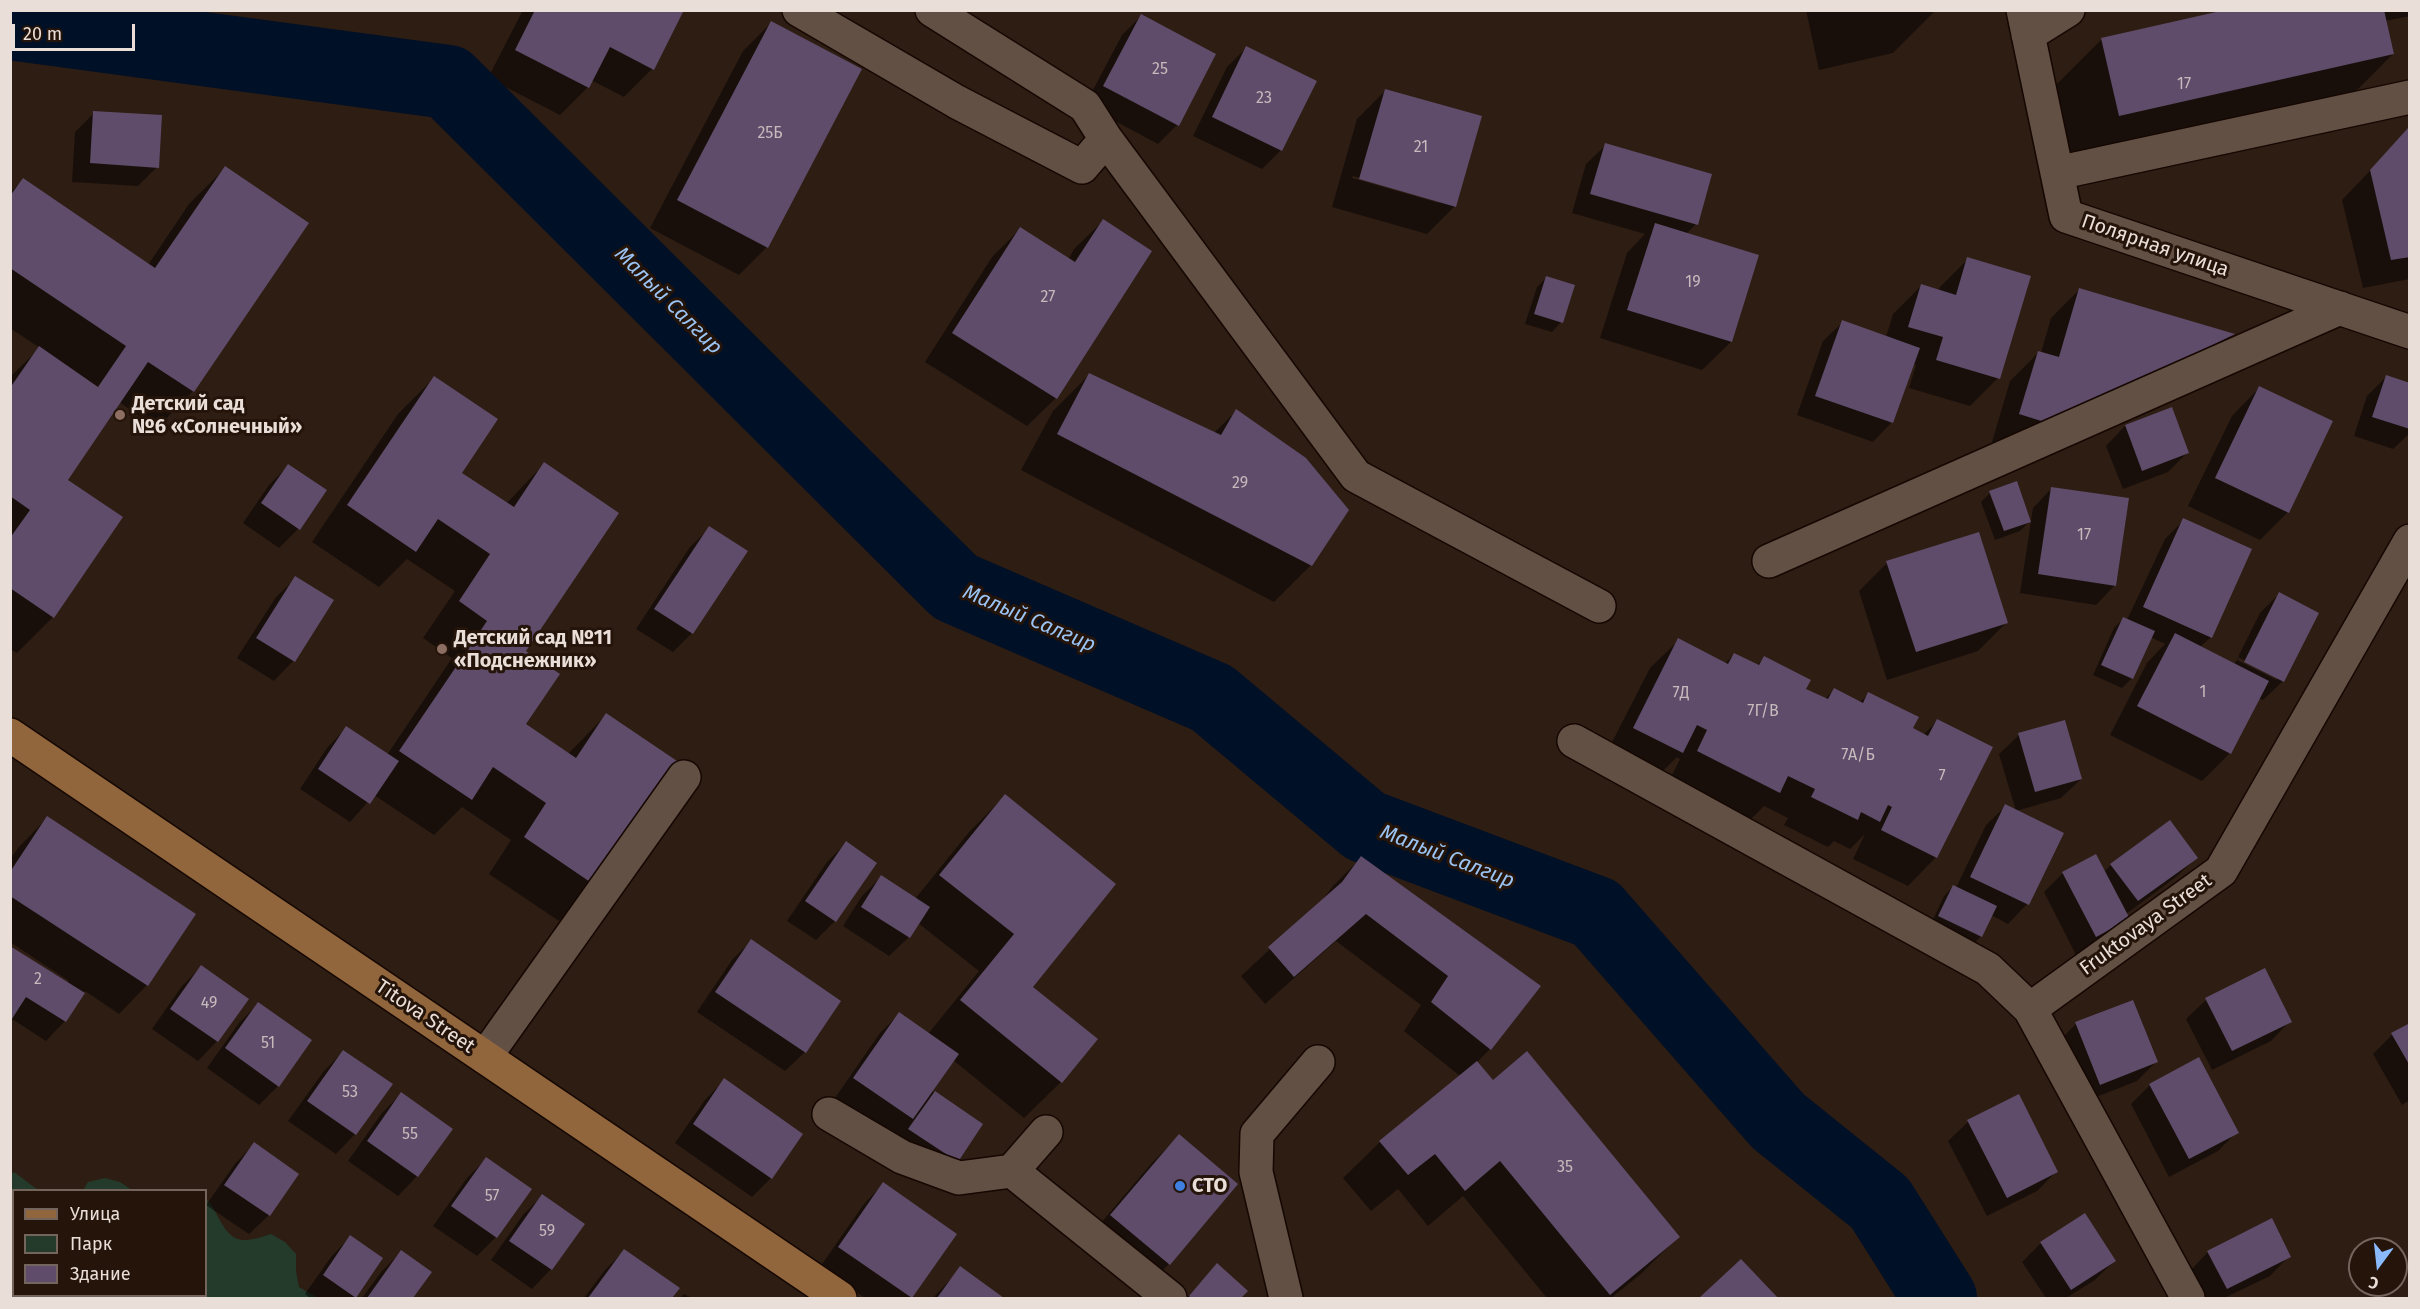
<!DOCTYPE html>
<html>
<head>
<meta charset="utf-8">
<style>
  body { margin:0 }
  #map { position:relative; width:2420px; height:1309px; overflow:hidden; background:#2e1d13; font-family:"Fira Sans",sans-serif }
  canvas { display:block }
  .frame { position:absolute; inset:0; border:12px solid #eaded8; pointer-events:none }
  .legend { position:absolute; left:12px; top:1189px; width:195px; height:108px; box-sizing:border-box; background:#24140a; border:2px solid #73655c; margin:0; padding:8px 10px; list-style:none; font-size:18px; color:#eaded8 }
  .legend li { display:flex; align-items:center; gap:12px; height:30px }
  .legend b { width:30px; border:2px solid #73655c }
  .north { position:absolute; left:2348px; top:1237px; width:60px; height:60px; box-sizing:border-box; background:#24140a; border:2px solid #73655c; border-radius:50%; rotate:195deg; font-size:16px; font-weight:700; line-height:24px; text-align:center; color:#eaded8 }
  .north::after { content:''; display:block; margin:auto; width:21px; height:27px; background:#8abafc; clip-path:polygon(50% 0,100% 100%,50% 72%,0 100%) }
  .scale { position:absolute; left:12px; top:24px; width:123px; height:27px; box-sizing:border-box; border:3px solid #eaded8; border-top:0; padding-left:8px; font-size:18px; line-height:21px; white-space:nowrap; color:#eaded8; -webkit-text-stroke:4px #24140a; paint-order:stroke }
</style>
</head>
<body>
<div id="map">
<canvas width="2420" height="1309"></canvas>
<div class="frame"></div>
<ul class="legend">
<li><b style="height:8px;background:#91663d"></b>Улица</li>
<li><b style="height:16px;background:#243a2a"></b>Парк</li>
<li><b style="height:16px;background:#5e4c6a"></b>Здание</li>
</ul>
<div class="north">С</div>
<div class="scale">20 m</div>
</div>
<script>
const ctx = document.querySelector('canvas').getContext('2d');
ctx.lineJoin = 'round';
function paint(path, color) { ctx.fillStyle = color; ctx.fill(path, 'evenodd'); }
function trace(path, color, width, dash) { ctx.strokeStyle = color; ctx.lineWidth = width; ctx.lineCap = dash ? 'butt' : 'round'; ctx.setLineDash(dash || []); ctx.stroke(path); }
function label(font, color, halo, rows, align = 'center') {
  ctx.font = font + ' "Fira Sans",sans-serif'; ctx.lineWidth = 6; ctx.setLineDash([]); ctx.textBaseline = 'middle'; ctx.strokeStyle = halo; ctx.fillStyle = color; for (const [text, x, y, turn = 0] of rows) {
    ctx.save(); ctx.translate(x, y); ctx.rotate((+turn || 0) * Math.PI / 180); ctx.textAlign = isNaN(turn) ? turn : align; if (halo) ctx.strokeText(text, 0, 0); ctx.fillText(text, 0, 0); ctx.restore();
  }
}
paint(new Path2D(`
  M 14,1172 L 38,1190 L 14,1190 L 13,1250 L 10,1249 L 10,1174 Z
  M 105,1178 L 120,1182 L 132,1190 L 83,1190 L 88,1182 Z
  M 206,1199 C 211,1203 213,1208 217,1215 C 232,1244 241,1244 271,1234 L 285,1242 L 296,1254 L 296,1271 L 299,1287 L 318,1298 L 171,1298 L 163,1296 L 206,1296 Z`), '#243a2a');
paint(new Path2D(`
  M 523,10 L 682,10 L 652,69 L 624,97 L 591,80 L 588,87 L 560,115 L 488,78 Z
  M 1806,10 L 1936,10 L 1893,53 L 1819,70 Z
  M 2232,10 L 2410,10 L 2410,16 L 2385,21 L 2393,54 L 2333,114 L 2059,174 L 2042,99 L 2102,39 Z
  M 1141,16 L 1177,125 L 1158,144 L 1085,105 L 1122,35 Z
  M 771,23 L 767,247 L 739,275 L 650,228 L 743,51 Z
  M 1246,48 L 1281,150 L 1262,169 L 1193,136 L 1227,67 Z
  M 1386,90 L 1455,206 L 1427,234 L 1332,207 L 1357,119 ZM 1353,176 L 1439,200 L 1439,203 L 1352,178 Z
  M 94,113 L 157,167 L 138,186 L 72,182 L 75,132 Z
  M 2410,129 L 2410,279 L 2363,288 L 2342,200 Z
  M 1606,145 L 1696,224 L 1686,234 L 1757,256 L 1731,342 L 1702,370 L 1600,338 L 1627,253 L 1645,234 L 1572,213 L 1586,164 Z
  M 225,168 L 307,224 L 193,391 L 157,428 L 119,402 L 66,480 L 53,617 L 17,653 L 10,649 L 10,377 L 40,348 L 10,328 L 10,193 L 23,180 L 148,265 L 189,204 Z
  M 1103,221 L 1056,398 L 1027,426 L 925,362 L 992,257 L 1020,229 L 1068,260 L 1074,249 Z
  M 1968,259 L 1998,378 L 1970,406 L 1909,388 L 1916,365 L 1913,364 L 1892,422 L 1873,442 L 1797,415 L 1823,341 L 1843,322 L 1886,337 L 1893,314 L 1921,286 L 1938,291 L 1940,287 Z
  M 1547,277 L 1561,322 L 1552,332 L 1525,324 L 1537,287 Z
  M 2079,290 L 2232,335 L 2205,362 L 2025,452 L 1992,442 L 2010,381 L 2038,353 L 2041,353 L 2051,318 Z
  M 1089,375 L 1214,433 L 1236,411 L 1311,565 L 1274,602 L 1021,470 L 1053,411 Z
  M 2386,377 L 2410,385 L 2410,433 L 2393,449 L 2354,436 L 2367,396 Z
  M 434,378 L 460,473 L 506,504 L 544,464 L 524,651 L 524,725 L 568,754 L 606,715 L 595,885 L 559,921 L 489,874 L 511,840 L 462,807 L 434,835 L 374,795 L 350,822 L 300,789 L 327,748 L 346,728 L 387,755 L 452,658 L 423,638 L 455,591 L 407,559 L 379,587 L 312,542 L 398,414 Z
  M 2260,387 L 2288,512 L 2260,540 L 2188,506 L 2232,416 Z
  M 2171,409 L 2187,453 L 2168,472 L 2123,489 L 2106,446 L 2125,426 Z
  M 288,466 L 298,529 L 279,548 L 243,523 L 269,485 Z
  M 2052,488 L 2115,585 L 2096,605 L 2020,593 L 2033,508 Z
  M 1990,493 L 2030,521 L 2020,531 L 1995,540 L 1981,502 Z
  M 2184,520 L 2211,637 L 2200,647 L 2234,665 L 2260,613 L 2279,594 L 2283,681 L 2263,700 L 2258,698 L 2230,753 L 2202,781 L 2110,735 L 2147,663 L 2165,644 L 2150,637 L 2131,679 L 2122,688 L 2093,675 L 2114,628 L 2123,619 L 2127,620 L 2165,539 ZM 2238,657 L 2277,677 L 2277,680 L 2237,660 Z
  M 710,528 L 746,552 L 692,633 L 673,652 L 636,629 L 690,547 Z
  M 1887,563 L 2006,623 L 1978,651 L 1887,680 L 1859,591 Z
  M 296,578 L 332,601 L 293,661 L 274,681 L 237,658 L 276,597 Z
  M 1679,640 L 1725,664 L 1734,654 L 1756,666 L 1764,658 L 1804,689 L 1825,699 L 1834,690 L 1859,703 L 1869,694 L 1911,729 L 1923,735 L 1937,721 L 1936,857 L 1908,886 L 1853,859 L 1865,834 L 1850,849 L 1834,841 L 1828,847 L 1784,825 L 1788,818 L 1764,806 L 1750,820 L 1670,779 L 1680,759 L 1677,757 L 1653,781 L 1605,756 L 1650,668 Z
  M 2019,735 L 2081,779 L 2061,798 L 2016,811 L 1999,754 Z
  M 1005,796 L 1031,987 L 1061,1082 L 1024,1118 L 953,1060 L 932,1091 L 981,1124 L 956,1161 L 896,1140 L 835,1098 L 880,1033 L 899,1014 L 928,1034 L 979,971 L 918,923 L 909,937 L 889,956 L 843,926 L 862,896 L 881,877 L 915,899 L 969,832 Z
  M 2006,806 L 2062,833 L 2027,904 L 2008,924 L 1991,915 L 1981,936 L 1972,946 L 1930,926 L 1944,896 L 1953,887 L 1956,888 L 1986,825 Z
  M 47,818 L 147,985 L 119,1014 L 85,991 L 65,1021 L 46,1041 L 12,1019 L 10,947 L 67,983 L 69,981 L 10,942 L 10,859 L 19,847 Z
  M 846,843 L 835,921 L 816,940 L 787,921 L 827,862 Z
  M 1361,858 L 1539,987 L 1490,1049 L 1477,1062 L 1493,1082 L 1678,1237 L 1642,1273 L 1611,1298 L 1547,1298 L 1463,1196 L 1428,1226 L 1398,1189 L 1371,1211 L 1343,1178 L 1380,1142 L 1460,1076 L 1404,1031 L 1421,1005 L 1336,941 L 1265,1004 L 1241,976 L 1321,902 L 1333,886 Z
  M 2196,858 L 2176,877 L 2126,914 L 2109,938 L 2076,955 L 2044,892 L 2063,873 L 2104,872 L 2111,865 Z
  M 751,941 L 805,1052 L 785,1071 L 697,1012 L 732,960 Z
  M 201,967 L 246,999 L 217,1041 L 198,1061 L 152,1029 L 182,986 Z
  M 2265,970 L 2290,1021 L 2271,1041 L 2212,1070 L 2186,1019 L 2206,1000 Z
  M 258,1004 L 278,1086 L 259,1105 L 207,1068 L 239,1023 Z
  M 2076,1024 L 2156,1062 L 2137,1081 L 2081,1103 L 2057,1043 Z
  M 2410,1025 L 2410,1100 L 2402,1105 L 2373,1054 L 2392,1035 Z
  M 343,1052 L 355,1134 L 336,1154 L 288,1121 L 324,1071 Z
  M 724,1080 L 771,1178 L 752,1197 L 675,1143 L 705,1100 Z
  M 2150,1085 L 2237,1132 L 2218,1151 L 2169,1177 L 2131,1104 Z
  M 401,1094 L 417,1176 L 398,1196 L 348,1161 L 382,1113 Z
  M 2018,1096 L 2057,1171 L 2037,1191 L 1987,1216 L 1948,1141 L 1968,1122 Z
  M 1179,1136 L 1169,1264 L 1141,1292 L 1083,1244 L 1151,1164 Z
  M 254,1144 L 269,1215 L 249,1234 L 206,1205 L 235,1164 Z
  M 486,1159 L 496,1237 L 477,1256 L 433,1226 L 467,1178 Z
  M 883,1184 L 955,1235 L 910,1298 L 865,1298 L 820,1267 L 864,1204 Z
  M 542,1196 L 583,1224 L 551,1269 L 532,1289 L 491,1260 L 523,1215 Z
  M 350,1237 L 354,1297 L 353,1298 L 310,1298 L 305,1294 L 331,1257 Z
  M 2041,1243 L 2114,1261 L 2095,1280 L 2066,1298 L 2046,1298 L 2022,1262 Z
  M 624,1251 L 678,1288 L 670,1298 L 584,1298 L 605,1270 Z
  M 401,1252 L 430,1272 L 411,1298 L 362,1298 L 382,1271 Z
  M 2208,1252 L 2289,1256 L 2270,1276 L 2224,1298 L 2203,1298 L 2189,1272 Z
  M 1741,1261 L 1776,1298 L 1701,1298 Z
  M 961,1268 L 1002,1298 L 933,1298 Z
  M 1208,1275 L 1246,1291 L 1239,1298 L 1187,1298 Z
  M 684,1294 L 692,1298 L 680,1298 Z
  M 172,1296 L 179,1296 L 183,1298 L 169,1298 Z`), '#0007');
trace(new Path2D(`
  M 10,23 L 448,82 L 955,587 L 1212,698 L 1365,826 L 1596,913 L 1778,1121 L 1880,1203 L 1940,1298`), '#001026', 74);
paint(new Path2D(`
  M 535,10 L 684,10 L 654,70 L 610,47 L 589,88 L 515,50 Z
  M 2225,10 L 2384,10 L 2394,54 L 2119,116 L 2101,38 Z
  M 1141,14 L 1216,54 L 1179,126 L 1103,86 Z
  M 771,21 L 862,69 L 768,248 L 677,200 Z
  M 1246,46 L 1317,81 L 1282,151 L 1212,117 Z
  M 1385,89 L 1482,116 L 1456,207 L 1359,179 Z
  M 93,111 L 162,115 L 159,168 L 90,163 Z
  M 2408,128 L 2410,128 L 2410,257 L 2391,260 L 2370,170 Z
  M 1605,143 L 1712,174 L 1698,225 L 1590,194 Z
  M 225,166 L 309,223 L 194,392 L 148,362 L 68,480 L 123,517 L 54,618 L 10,588 L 10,538 L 30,510 L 10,496 L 10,388 L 39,346 L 98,387 L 126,346 L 10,268 L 10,196 L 23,178 L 155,268 Z
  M 1103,219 L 1152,251 L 1057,399 L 952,333 L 1020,227 L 1075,262 Z
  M 1655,223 L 1759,255 L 1732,342 L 1627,310 Z
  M 1967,257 L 2031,276 L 2000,379 L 1936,360 L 1943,337 L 1908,327 L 1921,284 L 1956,295 Z
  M 1546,276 L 1575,285 L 1563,323 L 1534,314 Z
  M 2079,288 L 2235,334 L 2054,425 L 2019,414 L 2038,351 L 2059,357 Z
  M 1842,320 L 1920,348 L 1893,423 L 1815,396 Z
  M 1089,373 L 1221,435 L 1236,409 L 1306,458 L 1349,510 L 1312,566 L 1057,434 Z
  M 2386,375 L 2410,383 L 2410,429 L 2372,417 Z
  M 434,376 L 498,419 L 462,473 L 514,507 L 544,462 L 619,513 L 526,651 L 560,674 L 526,724 L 576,758 L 606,713 L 680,763 L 596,886 L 524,837 L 546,803 L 493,767 L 472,800 L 399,751 L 487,621 L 459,601 L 490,554 L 438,519 L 416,552 L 347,505 Z
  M 2259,386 L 2333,421 L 2289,513 L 2215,478 Z
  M 2172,407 L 2189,453 L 2142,471 L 2125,425 Z
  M 288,464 L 327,490 L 300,530 L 261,503 Z
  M 2017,481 L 2031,522 L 2004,531 L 1989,491 Z
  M 2051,487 L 2129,498 L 2116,586 L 2038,574 Z
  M 2183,518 L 2252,549 L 2212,638 L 2143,607 Z
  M 709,526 L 748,551 L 693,634 L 654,609 Z
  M 1979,532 L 2008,623 L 1916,652 L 1886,561 Z
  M 295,576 L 334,600 L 295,662 L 256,638 Z
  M 2279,592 L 2319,613 L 2284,682 L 2244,662 Z
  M 2123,617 L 2155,631 L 2133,679 L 2101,665 Z
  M 2175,633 L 2269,681 L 2231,754 L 2137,706 Z
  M 1678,638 L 1728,664 L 1734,653 L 1759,665 L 1764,656 L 1811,680 L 1806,689 L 1828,699 L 1834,688 L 1863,703 L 1868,692 L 1919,717 L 1913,728 L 1928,736 L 1937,719 L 1993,747 L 1937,858 L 1881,830 L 1892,807 L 1888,805 L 1880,822 L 1861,812 L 1858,820 L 1811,797 L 1815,789 L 1788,776 L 1780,793 L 1697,751 L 1707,730 L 1697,725 L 1683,753 L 1633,728 Z
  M 2065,720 L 2082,779 L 2035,792 L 2018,733 Z
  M 346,726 L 399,761 L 370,804 L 318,769 Z
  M 1005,794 L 1116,884 L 1033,987 L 1098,1039 L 1062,1083 L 960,1000 L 1014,934 L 939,875 Z
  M 2005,804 L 2064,833 L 2029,905 L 1970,877 Z
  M 47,816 L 196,914 L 148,986 L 10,896 L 10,872 Z
  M 2170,820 L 2198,858 L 2138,901 L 2110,864 Z
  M 846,841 L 877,863 L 836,922 L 805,901 Z
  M 2096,854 L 2130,919 L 2096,937 L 2062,872 Z
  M 1361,856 L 1541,986 L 1491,1050 L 1431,1002 L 1448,976 L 1366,914 L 1294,977 L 1268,947 L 1342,882 Z
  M 881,875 L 930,907 L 910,938 L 861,907 Z
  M 1953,885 L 1997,906 L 1982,937 L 1938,916 Z
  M 751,939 L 841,1001 L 806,1053 L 715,992 Z
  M 10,946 L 85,993 L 66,1022 L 26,997 L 10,1022 Z
  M 201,965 L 249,999 L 218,1042 L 170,1009 Z
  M 2265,968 L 2292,1022 L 2232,1051 L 2205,998 Z
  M 2133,1000 L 2158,1062 L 2100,1085 L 2075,1022 Z
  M 258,1002 L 312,1040 L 279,1087 L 225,1048 Z
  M 899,1012 L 959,1054 L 913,1119 L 853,1078 Z
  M 2410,1023 L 2410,1066 L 2391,1033 Z
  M 343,1050 L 393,1084 L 356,1135 L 307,1101 Z
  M 1527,1051 L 1680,1237 L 1610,1295 L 1500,1161 L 1465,1191 L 1435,1154 L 1408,1175 L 1379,1141 L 1477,1061 L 1493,1080 Z
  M 2199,1057 L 2239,1133 L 2189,1159 L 2149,1084 Z
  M 724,1078 L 803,1134 L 772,1179 L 693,1124 Z
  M 935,1091 L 983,1124 L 958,1162 L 908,1129 Z
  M 401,1092 L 453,1129 L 418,1177 L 367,1141 Z
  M 2019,1094 L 2058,1172 L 2007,1198 L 1967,1120 Z
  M 1179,1134 L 1238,1184 L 1170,1265 L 1110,1215 Z
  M 254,1142 L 299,1174 L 270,1216 L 224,1185 Z
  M 486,1157 L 532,1189 L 497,1238 L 451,1206 Z
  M 883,1182 L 957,1234 L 912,1298 L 838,1247 Z
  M 542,1194 L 585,1224 L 552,1270 L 509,1241 Z
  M 2085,1213 L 2116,1261 L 2071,1290 L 2040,1242 Z
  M 2272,1218 L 2291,1257 L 2227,1289 L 2207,1251 Z
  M 350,1235 L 383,1258 L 356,1298 L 323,1275 Z
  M 624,1249 L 680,1288 L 672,1298 L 588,1298 Z
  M 401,1250 L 432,1272 L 413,1298 L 367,1298 Z
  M 1741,1259 L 1778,1298 L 1699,1298 Z
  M 1217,1263 L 1248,1291 L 1241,1298 L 1191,1298 L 1189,1296 Z
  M 960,1266 L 1004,1298 L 937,1298 Z`), '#5e4c6a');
const minor = new Path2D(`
  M 799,10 L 957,102 L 1082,167 L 1106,139 L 1085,106 L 932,10
  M 2023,10 L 2066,216 L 2410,332
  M 2028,35 L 2068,10
  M 1106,139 L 1356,476 L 1599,606
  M 2057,173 L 2410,97
  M 1769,561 L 2340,308
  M 1574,741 L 1988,969 L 2030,1009
  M 485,1057 L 684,777
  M 829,1114 L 902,1157 L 959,1178 L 1012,1171
  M 1046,1132 L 1012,1171 L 1170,1298
  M 98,1298 L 100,1296
  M 1286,1298 L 1256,1172 L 1257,1134 L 1318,1062
  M 2188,1298 L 2030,1009 L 2221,871 L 2410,541`);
const major = new Path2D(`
  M 10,735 L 840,1298`);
trace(minor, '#150702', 36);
trace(major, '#150702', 36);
trace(minor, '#635044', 33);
trace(major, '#91663d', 33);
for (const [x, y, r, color] of [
  [120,415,6,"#8d6e63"],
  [442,649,6,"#8d6e63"],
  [1180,1186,6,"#3f7fe0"]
]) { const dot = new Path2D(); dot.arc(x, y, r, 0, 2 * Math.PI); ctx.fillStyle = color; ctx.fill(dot); trace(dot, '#24140a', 2); }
label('16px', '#c7babc', null, [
  ["25",1160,70],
  ["17",2184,85],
  ["23",1264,99],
  ["25Б",770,134],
  ["21",1421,148],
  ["19",1693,283],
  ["27",1048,298],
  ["29",1240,484],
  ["17",2084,536],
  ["1",2203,693],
  ["7Д",1681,694],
  ["7Г/В",1763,712],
  ["7А/Б",1858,756],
  ["7",1942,777],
  ["2",38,980],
  ["49",209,1004],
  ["51",268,1044],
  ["53",350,1093],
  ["55",410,1135],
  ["35",1565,1168],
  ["57",492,1197],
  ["59",547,1232]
]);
label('20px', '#eaded8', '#24140a', [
  ["Полярная улица",2155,246,19],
  ["Fruktovaya Street",2146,925,-36],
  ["Titova Street",425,1017,34]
]);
label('bold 20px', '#eaded8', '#24140a', [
  ["Детский сад",132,404],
  ["№6 «Солнечный»",132,427],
  ["Детский сад №11",454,638],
  ["«Подснежник»",454,661],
  ["СТО",1192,1186]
], 'left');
label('italic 21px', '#9bc4f4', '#24140a', [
  ["Малый Салгир",668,301,45],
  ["Малый Салгир",1029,619,23],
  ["Малый Салгир",1447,857,21]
]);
</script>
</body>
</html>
